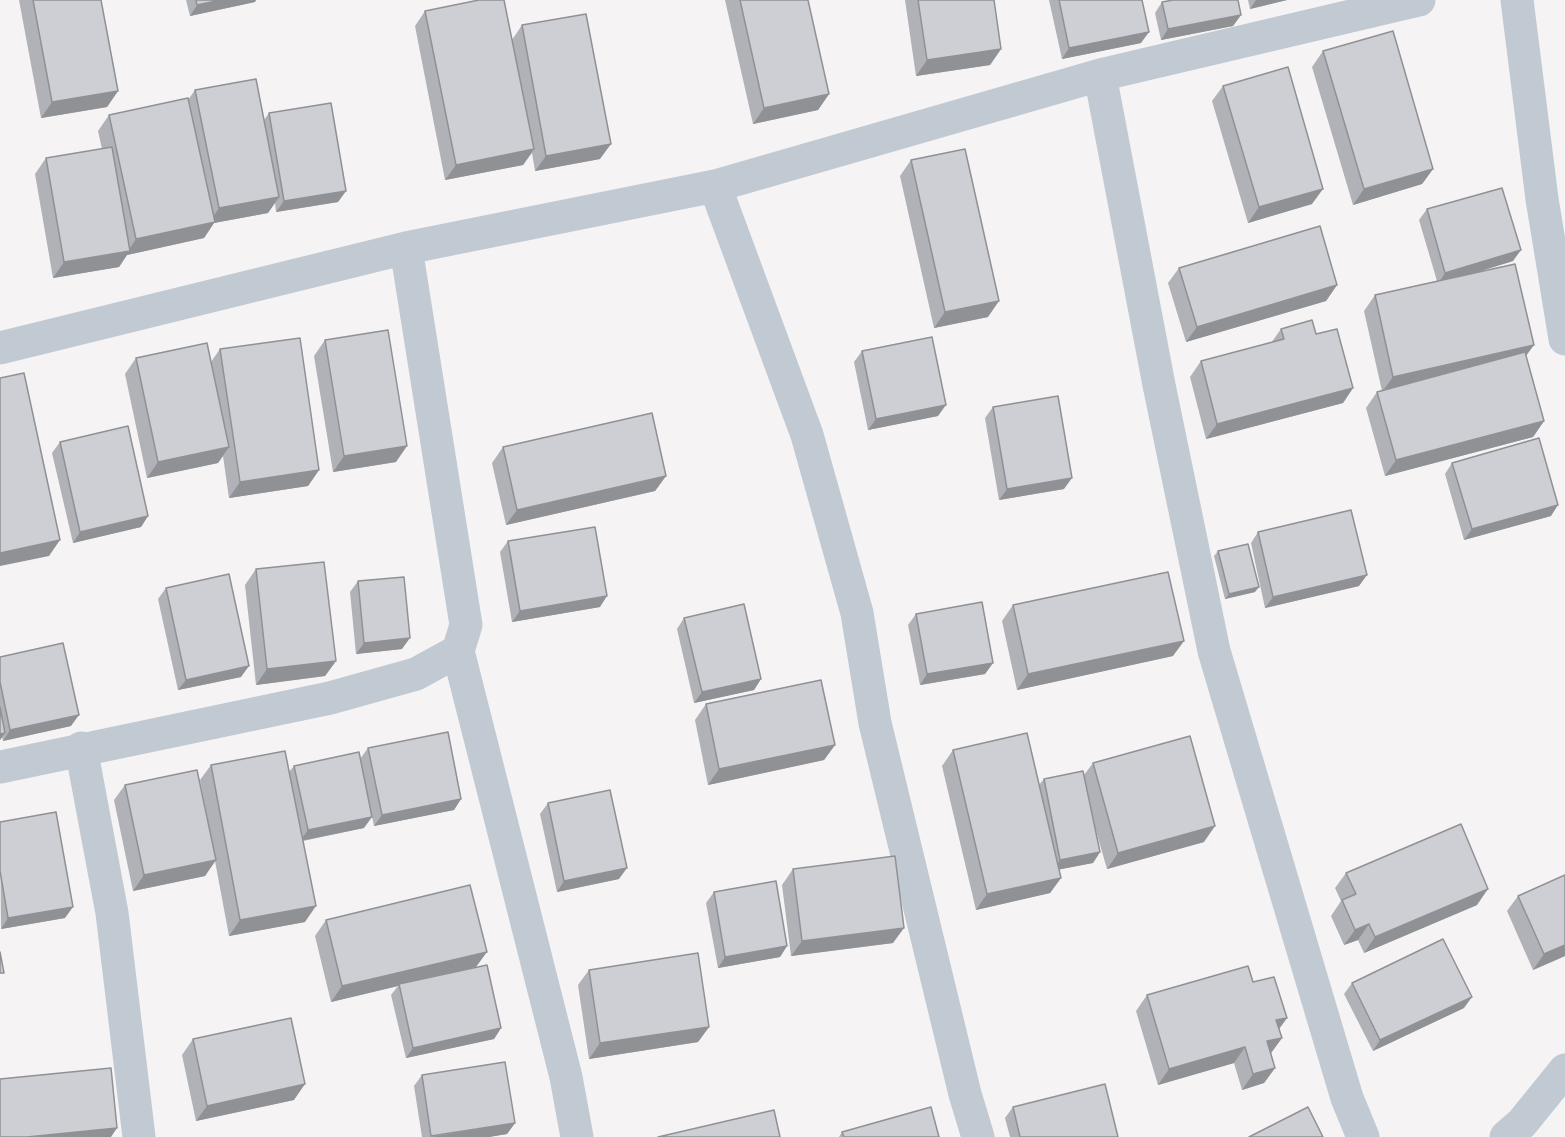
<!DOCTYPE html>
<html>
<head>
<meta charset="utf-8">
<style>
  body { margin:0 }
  canvas { display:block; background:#f5f3f3 }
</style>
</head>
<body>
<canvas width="1565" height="1137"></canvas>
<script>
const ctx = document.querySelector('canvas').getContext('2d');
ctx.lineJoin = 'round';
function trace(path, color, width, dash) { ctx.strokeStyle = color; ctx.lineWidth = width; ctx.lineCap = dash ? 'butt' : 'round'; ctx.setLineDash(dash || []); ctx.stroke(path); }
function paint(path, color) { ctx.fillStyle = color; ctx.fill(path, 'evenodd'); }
trace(new Path2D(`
  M 1517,0 L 1542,199 L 1565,339
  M 1100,75 L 1159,385 L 1214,651 L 1347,1098 L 1363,1137
  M 715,186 L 807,435 L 857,613 L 875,723 L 965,1094 L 978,1137
  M 406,248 L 466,625 L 458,651 L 566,1077 L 577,1137
  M 0,348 L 406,248 L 715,186 L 1100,75 L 1419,0
  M 81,748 L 112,913 L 139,1137
  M 0,767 L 330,698 L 416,674 L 458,651
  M 1506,1137 L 1522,1123 L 1565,1070`), '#c1cad2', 33);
paint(new Path2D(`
  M 19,0 L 101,0 L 118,91 L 107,107 L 41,118 Z
  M 186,0 L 256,0 L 255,2 L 190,16 Z
  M 725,0 L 808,0 L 829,94 L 818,110 L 753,124 Z
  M 905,0 L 994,0 L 1001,49 L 990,65 L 916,76 Z
  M 1049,0 L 1142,0 L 1141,43 L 1062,59 Z
  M 1248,0 L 1287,0 L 1250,9 Z
  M 1162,2 L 1241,15 L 1233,26 L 1161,40 L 1155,13 Z
  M 425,11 L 512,40 L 522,25 L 600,159 L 535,171 L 532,153 L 523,165 L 445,180 L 415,26 Z
  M 1323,51 L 1433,169 L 1422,184 L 1353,205 L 1312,67 Z
  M 1223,86 L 1312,204 L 1248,223 L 1212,101 Z
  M 195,90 L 264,120 L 269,113 L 346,191 L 338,202 L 276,212 L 275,203 L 268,213 L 214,223 L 204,238 L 127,255 L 119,267 L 53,278 L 35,174 L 46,158 L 102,149 L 98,131 L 109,115 L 188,100 Z
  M 911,160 L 988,317 L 934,328 L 900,176 Z
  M 1427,209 L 1513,261 L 1475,273 L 1526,356 L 1544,421 L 1533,437 L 1385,476 L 1366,408 L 1377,392 L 1382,391 L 1364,311 L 1375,295 L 1437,281 L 1419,220 Z
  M 1179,268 L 1337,285 L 1326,301 L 1186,342 L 1168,283 Z
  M 1281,329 L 1316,334 L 1353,388 L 1343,403 L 1206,439 L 1190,377 L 1201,361 L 1271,343 Z
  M 325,340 L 396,462 L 333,472 L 314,356 Z
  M 220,349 L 319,470 L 308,486 L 229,498 L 223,456 L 218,463 L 147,478 L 125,374 L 136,358 L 211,362 Z
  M 862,351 L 938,416 L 868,430 L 854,362 Z
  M 993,407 L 1064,489 L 999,500 L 985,418 Z
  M 60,442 L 148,516 L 141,527 L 73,543 L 52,453 Z
  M 503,447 L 666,476 L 655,491 L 506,525 L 492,463 Z
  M 1452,463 L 1551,516 L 1464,540 L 1445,474 Z
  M 1258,532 L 1359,586 L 1265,608 L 1251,543 Z
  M 508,541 L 600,607 L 512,622 L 500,552 Z
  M 1218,551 L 1255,592 L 1225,599 L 1214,556 Z
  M 256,569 L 336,661 L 325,676 L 256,685 L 245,585 Z
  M 358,581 L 402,649 L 356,654 L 350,592 Z
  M 166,588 L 241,677 L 178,690 L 158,599 Z
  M 1013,605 L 1173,656 L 1017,690 L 1002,621 Z
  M 916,614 L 993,663 L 985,674 L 920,685 L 908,625 Z
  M 684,618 L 761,679 L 754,690 L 694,703 L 677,629 Z
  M 0,657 L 71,726 L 3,741 L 2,737 L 0,740 Z
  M 706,704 L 835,745 L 824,760 L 708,785 L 695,720 Z
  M 368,748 L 461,799 L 454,810 L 374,826 L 366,788 L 364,828 L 303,841 L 305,922 L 229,936 L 215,861 L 205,876 L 133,891 L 114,800 L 125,785 L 208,821 L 200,780 L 211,765 L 289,772 L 294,766 L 360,759 Z
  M 953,750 L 1039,785 L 1044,779 L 1084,775 L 1093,763 L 1204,842 L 1107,869 L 1094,824 L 1100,852 L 1093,863 L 1059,869 L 1061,878 L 1050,893 L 976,910 L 942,766 Z
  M 548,803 L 619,879 L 557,892 L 540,814 Z
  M 0,822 L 65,918 L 1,929 Z
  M 793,869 L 893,943 L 791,956 L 782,885 Z
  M 1346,873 L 1477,905 L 1364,953 L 1358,940 L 1344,945 L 1331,916 L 1341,901 L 1335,888 Z
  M 714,892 L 787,946 L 780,957 L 718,968 L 706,903 Z
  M 1518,896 L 1565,956 L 1533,970 L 1507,911 Z
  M 326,920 L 476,967 L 501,1028 L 494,1039 L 406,1058 L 391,995 L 398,986 L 331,1002 L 315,936 Z
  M 589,970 L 709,1027 L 698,1042 L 589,1059 L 578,985 Z
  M 1253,982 L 1287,1018 L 1279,1029 L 1282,1038 L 1271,1053 L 1275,1068 L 1264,1083 L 1242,1090 L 1234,1063 L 1158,1085 L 1136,1011 L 1147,995 Z
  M 1352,983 L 1464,1008 L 1373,1051 L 1344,994 Z
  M 193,1039 L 294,1100 L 196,1121 L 182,1055 Z
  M 422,1075 L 515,1123 L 507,1134 L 489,1137 L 422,1137 L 414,1086 Z
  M 1013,1107 L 1118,1137 L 1010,1137 L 1005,1118 Z
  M 842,1132 L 939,1137 L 839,1137 Z`), '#b0b2b7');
paint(new Path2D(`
  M 221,0 L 256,0 L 255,2 L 190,16 L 197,5 Z
  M 1256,0 L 1287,0 L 1250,9 Z
  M 1241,15 L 1233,26 L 1161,40 L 1168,29 Z
  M 1149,32 L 1141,43 L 1062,59 L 1069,48 Z
  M 1001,49 L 990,65 L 916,76 L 927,60 Z
  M 118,91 L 107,107 L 41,118 L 52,102 Z
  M 829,94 L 818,110 L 753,124 L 764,108 Z
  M 611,144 L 600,159 L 535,171 L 546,156 Z
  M 534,149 L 523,165 L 445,180 L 456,165 Z
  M 1433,169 L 1422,184 L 1353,205 L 1364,189 Z
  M 1323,189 L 1312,204 L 1248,223 L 1259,207 Z
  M 346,191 L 338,202 L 276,212 L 284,201 Z
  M 279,197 L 268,213 L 214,223 L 204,238 L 127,255 L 119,267 L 53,278 L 64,262 L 128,251 L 136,239 L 209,223 L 219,208 Z
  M 1521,250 L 1513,261 L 1438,284 L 1445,273 Z
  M 1337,285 L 1326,301 L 1186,342 L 1197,327 Z
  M 999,301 L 988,317 L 934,328 L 945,312 Z
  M 1534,345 L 1523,360 L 1382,392 L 1393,377 Z
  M 1353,388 L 1343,403 L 1206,439 L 1217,424 Z
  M 946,405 L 938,416 L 868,430 L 876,419 Z
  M 1544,421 L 1533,437 L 1385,476 L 1396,460 Z
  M 407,446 L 396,462 L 333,472 L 344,456 Z
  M 229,447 L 218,463 L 147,478 L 158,462 Z
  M 319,470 L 308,486 L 229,498 L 240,482 Z
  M 666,476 L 655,491 L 506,525 L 517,510 Z
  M 1072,478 L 1064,489 L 999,500 L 1007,489 Z
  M 1558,505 L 1551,516 L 1464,540 L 1472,529 Z
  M 148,516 L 141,527 L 73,543 L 80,532 Z
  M 60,540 L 49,556 L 0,566 L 0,553 Z
  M 1367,575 L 1359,586 L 1265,608 L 1273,597 Z
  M 1259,587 L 1255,592 L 1225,599 L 1229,594 Z
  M 607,596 L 600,607 L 512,622 L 520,611 Z
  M 410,638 L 402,649 L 356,654 L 364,643 Z
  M 1184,641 L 1173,656 L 1017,690 L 1028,674 Z
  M 336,661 L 325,676 L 256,685 L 267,669 Z
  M 993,663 L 985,674 L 920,685 L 927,674 Z
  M 249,666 L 241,677 L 178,690 L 186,680 Z
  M 761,679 L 754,690 L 694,703 L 702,692 Z
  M 79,715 L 71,726 L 3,741 L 10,730 Z
  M 5,733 L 0,740 L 0,734 Z
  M 835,745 L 824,760 L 708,785 L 719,769 Z
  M 461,799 L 454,810 L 374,826 L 382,815 Z
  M 372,817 L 364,828 L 300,841 L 308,830 Z
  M 1215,826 L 1204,842 L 1107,869 L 1118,853 Z
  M 1100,852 L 1093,863 L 1052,871 L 1060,860 Z
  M 216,860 L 205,876 L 133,891 L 144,875 Z
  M 627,868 L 619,879 L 557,892 L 564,881 Z
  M 1061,878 L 1050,893 L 976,910 L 987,894 Z
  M 1488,889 L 1477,905 L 1364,953 L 1375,937 Z
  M 316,906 L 305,922 L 229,936 L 240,920 Z
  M 73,907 L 65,918 L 1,929 L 8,918 Z
  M 1369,924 L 1358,940 L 1344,945 L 1355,930 Z
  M 904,928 L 893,943 L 791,956 L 802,941 Z
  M 1565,945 L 1565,956 L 1533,970 L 1544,954 Z
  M 787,946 L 780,957 L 718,968 L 725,957 Z
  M 487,952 L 476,967 L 399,984 L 398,986 L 331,1002 L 342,986 Z
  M 1472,997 L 1464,1008 L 1373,1051 L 1380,1040 Z
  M 1287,1018 L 1276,1033 L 1276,1020 Z
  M 709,1027 L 698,1042 L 589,1059 L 600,1043 Z
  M 501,1028 L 494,1039 L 406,1058 L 413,1048 Z
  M 1282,1038 L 1271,1053 L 1267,1041 Z
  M 1245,1047 L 1234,1063 L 1158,1085 L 1169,1069 Z
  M 1275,1068 L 1264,1083 L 1242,1090 L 1253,1074 Z
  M 305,1084 L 294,1100 L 196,1121 L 207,1106 Z
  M 515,1123 L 507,1134 L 489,1137 L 431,1137 Z
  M 117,1128 L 111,1137 L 27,1137 Z`), '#909195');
const building = new Path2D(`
  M 33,0 L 101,0 L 118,91 L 52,102 Z
  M 196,0 L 221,0 L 197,5 Z
  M 479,0 L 504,0 L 534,149 L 456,165 L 425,11 Z
  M 740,0 L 808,0 L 829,94 L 764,108 Z
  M 918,0 L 994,0 L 1001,49 L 927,60 Z
  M 1059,0 L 1142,0 L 1149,32 L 1069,48 Z
  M 1173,0 L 1238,0 L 1241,15 L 1168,29 L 1162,2 Z
  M 586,14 L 611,144 L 546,156 L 522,25 Z
  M 1393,31 L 1433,169 L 1364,189 L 1323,51 Z
  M 1288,67 L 1323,189 L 1259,207 L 1223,86 Z
  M 256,79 L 279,197 L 219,208 L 195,90 Z
  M 188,98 L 215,222 L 136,239 L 109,115 Z
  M 331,103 L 346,191 L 284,201 L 269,113 Z
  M 112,147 L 130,251 L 64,262 L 46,158 Z
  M 965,149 L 999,301 L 945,312 L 911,160 Z
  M 1502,188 L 1521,250 L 1445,273 L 1427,209 Z
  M 1320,226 L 1337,285 L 1197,327 L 1179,268 Z
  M 1515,264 L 1534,345 L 1393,377 L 1375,295 Z
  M 1312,320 L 1316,334 L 1337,329 L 1353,388 L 1217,424 L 1201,361 L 1284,339 L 1281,329 Z
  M 388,330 L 407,446 L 344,456 L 325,340 Z
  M 932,337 L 946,405 L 876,419 L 862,351 Z
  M 300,338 L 319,470 L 240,482 L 220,349 Z
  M 207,343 L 229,447 L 158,462 L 136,358 Z
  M 1525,352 L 1544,421 L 1396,460 L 1377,392 Z
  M 24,373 L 60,540 L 0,553 L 0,378 Z
  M 1058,396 L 1072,478 L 1007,489 L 993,407 Z
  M 652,413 L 666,476 L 517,510 L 503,447 Z
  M 128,426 L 148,516 L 80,532 L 60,442 Z
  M 1539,438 L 1558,505 L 1472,529 L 1452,463 Z
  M 1351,510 L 1367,575 L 1273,597 L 1258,532 Z
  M 595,527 L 607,596 L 520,611 L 508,541 Z
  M 1248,544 L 1259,587 L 1229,594 L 1218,551 Z
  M 324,562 L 336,661 L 267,669 L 256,569 Z
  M 1168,572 L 1184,641 L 1028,674 L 1013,605 Z
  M 229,574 L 249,666 L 186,680 L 166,588 Z
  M 404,577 L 410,638 L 364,643 L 358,581 Z
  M 982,602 L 993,663 L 927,674 L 916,614 Z
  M 744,604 L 761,679 L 702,692 L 684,618 Z
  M 63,643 L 79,715 L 10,730 L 0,682 L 0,657 Z
  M 821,680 L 835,745 L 719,769 L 706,704 Z
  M 0,707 L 5,733 L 0,734 Z
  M 448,732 L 461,799 L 382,815 L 368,748 Z
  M 1027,733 L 1061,878 L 987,894 L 953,750 Z
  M 1190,736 L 1215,826 L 1118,853 L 1093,763 Z
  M 285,751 L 316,906 L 240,920 L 211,765 Z
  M 359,752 L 372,817 L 308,830 L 294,766 Z
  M 197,770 L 216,860 L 144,875 L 125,785 Z
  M 1083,771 L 1100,852 L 1060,860 L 1044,779 Z
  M 610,790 L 627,868 L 564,881 L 548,803 Z
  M 56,812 L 73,907 L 8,918 L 0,871 L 0,822 Z
  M 1461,824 L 1488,889 L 1375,937 L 1369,924 L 1355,930 L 1342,900 L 1356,894 L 1346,873 Z
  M 895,856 L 904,928 L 802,941 L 793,869 Z
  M 1565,875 L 1565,945 L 1544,954 L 1518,896 Z
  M 776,881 L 787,946 L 725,957 L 714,892 Z
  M 470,885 L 487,952 L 342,986 L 326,920 Z
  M 1443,939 L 1472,997 L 1380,1040 L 1352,983 Z
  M 0,952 L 4,973 L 0,973 Z
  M 698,953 L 709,1027 L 600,1043 L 589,970 Z
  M 487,965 L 501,1028 L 413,1048 L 399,984 Z
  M 1248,966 L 1253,982 L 1274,977 L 1287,1018 L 1276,1020 L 1282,1038 L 1267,1041 L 1275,1068 L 1253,1074 L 1245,1047 L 1169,1069 L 1147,995 Z
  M 291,1018 L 305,1084 L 207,1106 L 193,1039 Z
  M 505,1062 L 515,1123 L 431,1136 L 422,1075 Z
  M 111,1068 L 117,1128 L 27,1137 L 0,1137 L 0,1079 Z
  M 1105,1084 L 1118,1137 L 1020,1137 L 1013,1107 Z
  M 931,1107 L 939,1137 L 844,1137 L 842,1132 Z
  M 1308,1107 L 1323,1137 L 1249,1137 Z
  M 774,1110 L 780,1137 L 658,1137 Z`);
paint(building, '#cdcfd5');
trace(building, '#909195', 1.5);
</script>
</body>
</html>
